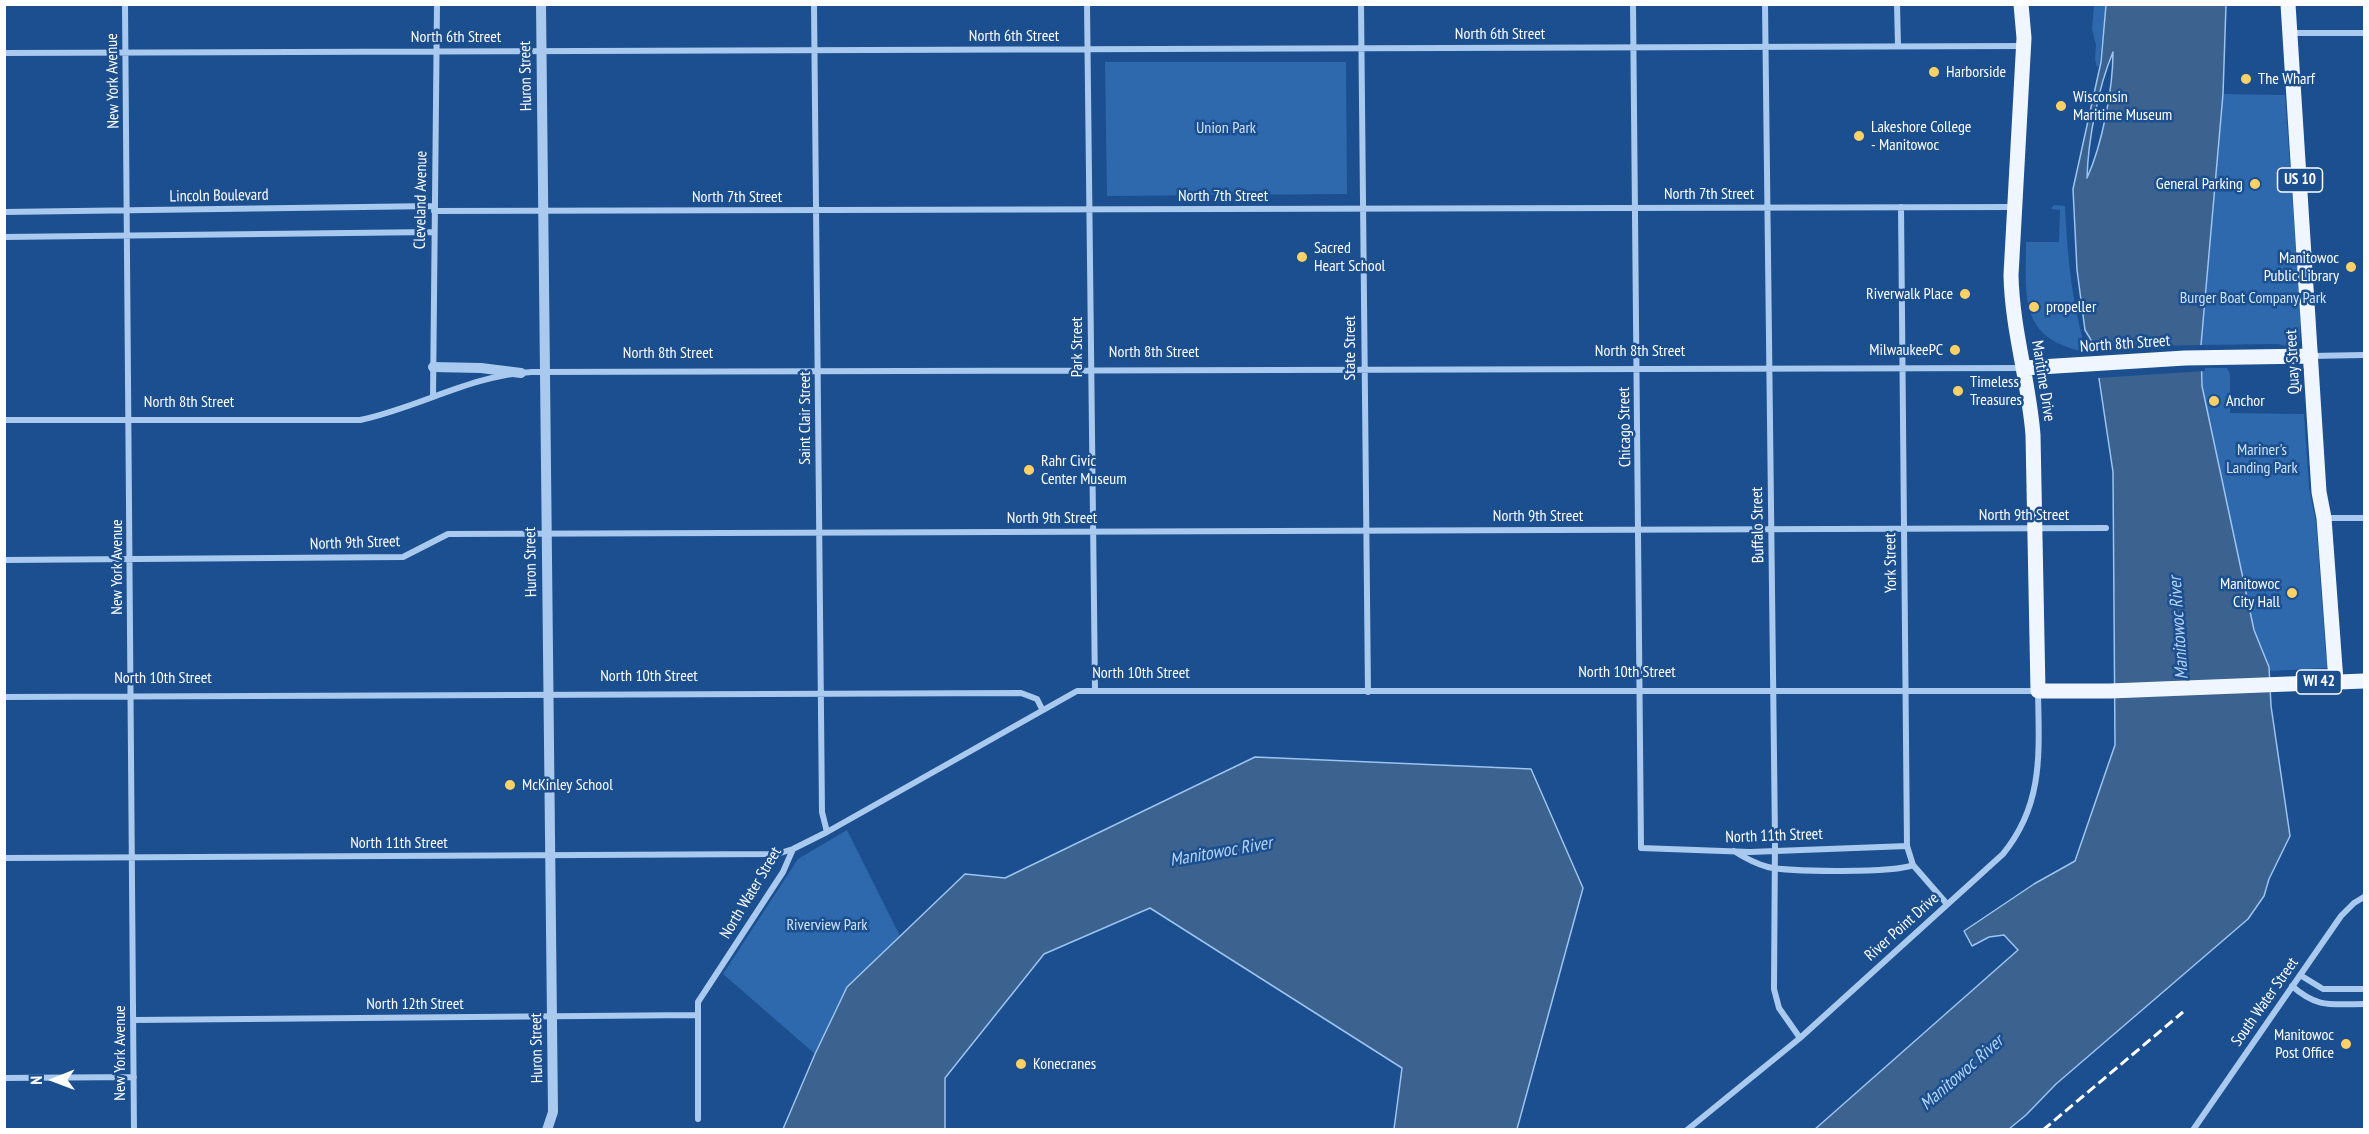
<!DOCTYPE html>
<html>
<head>
<meta charset="utf-8">
<style>
  body { margin:0 }
  #map { position:relative; width:2369px; height:1134px; overflow:hidden; background:#1b4f8f; font-family:"PT Sans Narrow",sans-serif }
  canvas { display:block }
  .frame { position:absolute; inset:0; border:6px solid #fff; pointer-events:none }
  .north { position:absolute; left:24px; top:1050px; width:60px; height:60px; -webkit-text-stroke:4px #1b4f8f; paint-order:stroke; rotate:269deg; font-size:16px; font-weight:700; line-height:24px; text-align:center; color:#fff }
  .north::after { content:''; display:block; margin:auto; width:21px; height:27px; background:#fff; clip-path:polygon(50% 0,100% 100%,50% 72%,0 100%) }
</style>
</head>
<body>
<div id="map">
<canvas width="2369" height="1134"></canvas>
<div class="frame"></div>
<div class="north">N</div>
</div>
<script>
const ctx = document.querySelector('canvas').getContext('2d');
ctx.lineJoin = 'round';
function paint(path, color) { ctx.fillStyle = color; ctx.fill(path, 'evenodd'); }
function trace(path, color, width, dash) { ctx.strokeStyle = color; ctx.lineWidth = width; ctx.lineCap = dash ? 'butt' : 'round'; ctx.setLineDash(dash || []); ctx.stroke(path); }
function label(font, color, halo, rows, align = 'center') {
  ctx.font = font + ' "PT Sans Narrow",sans-serif'; ctx.lineWidth = 5; ctx.setLineDash([]); ctx.textBaseline = 'middle'; ctx.strokeStyle = halo; ctx.fillStyle = color; for (const [text, x, y, turn = 0] of rows) {
    ctx.save(); ctx.translate(x, y); ctx.rotate((+turn || 0) * Math.PI / 180); ctx.textAlign = isNaN(turn) ? turn : align; if (halo) ctx.strokeText(text, 0, 0); ctx.fillText(text, 0, 0); ctx.restore();
  }
}
paint(new Path2D(`
  M 2094,5 L 2106,5 L 2099,66 L 2097,67 L 2095,59 L 2096,45 L 2092,29 Z
  M 1105,62 L 1346,62 L 1347,194 L 1107,196 Z
  M 2223,94 L 2285,95 L 2301,322 L 2299,346 L 2296,348 L 2278,344 L 2201,345 Z
  M 2054,205 L 2065,206 C 2067,251 2072,308 2087,352 C 2018,340 2026,296 2026,242 L 2059,242 L 2060,210 L 2051,209 Z
  M 2202,368 L 2227,368 L 2230,374 L 2230,413 L 2304,414 L 2309,488 L 2316,522 L 2326,657 L 2329,658 L 2329,665 L 2327,668 L 2269,671 L 2254,630 L 2202,386 Z
  M 847,830 L 900,936 L 847,987 L 815,1054 L 723,974 L 798,859 Z`), '#2e69ad');
const water = new Path2D(`
  M 2106,5 L 2226,5 L 2223,94 L 2201,345 L 2202,386 L 2254,630 L 2269,667 L 2271,706 L 2290,836 L 2269,879 L 2264,896 L 2248,919 L 2056,1084 L 2026,1115 L 2009,1129 L 1814,1130 L 2018,950 L 2004,935 L 1989,937 L 1972,946 L 1964,931 L 2034,884 L 2075,861 L 2115,745 L 2113,472 L 2094,345 L 2085,330 L 2077,270 L 2073,189 L 2101,62 ZM 2113,52 C 2113,89 2102,145 2087,178 C 2088,140 2098,88 2113,52 Z
  M 1255,757 L 1531,769 L 1583,888 L 1517,1129 L 1394,1129 L 1402,1068 L 1150,908 L 1044,954 L 945,1078 L 945,1129 L 783,1129 L 815,1054 L 847,987 L 965,874 L 1005,878 Z`);
paint(water, '#3c6290');
trace(water, '#9cc4f0', 1.5);
paint(new Path2D(`
  M 2204,345 L 2205,371 L 2097,378 L 2093,347 Z`), '#1b4f8f');
trace(new Path2D(`
  M 125,4 L 134,1130
  M 814,4 L 822,812 L 827,832
  M 1087,4 L 1095,690
  M 1361,4 L 1368,692
  M 1633,4 L 1641,848 L 1750,852 L 1907,846
  M 1765,4 L 1775,839 L 1774,989 L 1779,1008 L 1800,1038
  M 1897,4 L 1898,46
  M 2291,33 L 2364,33
  M 4,53 L 2023,46
  M 1901,207 L 1907,846 L 1913,865 L 1947,904
  M 434,211 L 2013,207
  M 4,212 L 434,206
  M 4,237 L 434,232
  M 2311,356 L 2364,355
  M 433,397 L 437,4
  M 4,420 L 360,420 C 418,408 471,375 532,372 L 2024,368
  M 2325,518 L 2364,518
  M 4,560 L 403,557 L 448,534 L 2106,528
  M 4,697 L 1021,693 L 1037,699 L 1042,709
  M 1734,851 C 1745,858 1756,864 1768,867 C 1790,872 1895,873 1913,865
  M 4,858 L 777,854 L 793,849 L 827,832 L 1077,691 L 2038,691 C 2039,752 2044,804 2003,854 L 1800,1038 L 1687,1130
  M 2300,975 L 2323,989 L 2364,989
  M 2292,986 C 2318,1009 2332,1004 2364,1004
  M 134,1020 L 697,1015
  M 4,1078 L 134,1077
  M 698,1119 L 698,1002 L 783,872 L 793,849
  M 2193,1130 L 2341,916 L 2354,903 L 2364,897`), '#a9c9ee', 6);
trace(new Path2D(`
  M 541,4 L 553,1112 L 547,1130
  M 433,367 L 481,368 L 521,373`), '#a9c9ee', 10);
trace(new Path2D(`
  M 2021,4 L 2024,38 L 2011,275 C 2012,329 2029,382 2033,435 L 2038,691 L 2110,691 L 2364,681
  M 2288,4 L 2319,492 L 2324,518 L 2336,681
  M 2024,368 L 2185,358 L 2311,356`), '#f0f6ff', 15);
trace(new Path2D(`
  M 2043,1130 L 2183,1012`), '#fff', 3, [10, 4.5]);
for (const [x, y, r, color] of [
  [1934,72,6,"#ffd166"],
  [2246,79,6,"#ffd166"],
  [2061,106,6,"#ffd166"],
  [1859,136,6,"#ffd166"],
  [2255,184,6,"#ffd166"],
  [1302,257,6,"#ffd166"],
  [2351,267,6,"#ffd166"],
  [1965,294,6,"#ffd166"],
  [2034,307,6,"#ffd166"],
  [1955,350,6,"#ffd166"],
  [1958,391,6,"#ffd166"],
  [2214,401,6,"#ffd166"],
  [1029,470,6,"#ffd166"],
  [2292,593,6,"#ffd166"],
  [510,785,6,"#ffd166"],
  [2346,1044,6,"#ffd166"],
  [1021,1064,6,"#ffd166"]
]) { const dot = new Path2D(); dot.arc(x, y, r, 0, 2 * Math.PI); ctx.fillStyle = color; ctx.fill(dot); trace(dot, '#1b4f8f', 2); }
for (const [x, y, w] of [
  [2300,180,45],
  [2319,682,45]
]) { const box = new Path2D(); box.roundRect(x - w / 2, y - 12, w, 24, 4.5); ctx.fillStyle = '#1b4f8f'; ctx.fill(box); trace(box, '#fff', 1.5); }
label('bold 15px', '#fff', null, [
  ["US 10",2300,180],
  ["WI 42",2319,682]
]);
label('16px', '#fff', '#1b4f8f', [
  ["North 6th Street",1500,34],
  ["North 6th Street",1014,36],
  ["North 6th Street",456,37],
  ["Huron Street",526,76,-91],
  ["New York Avenue",113,81,-91],
  ["North 7th Street",1709,194],
  ["Lincoln Boulevard",219,196,-1],
  ["North 7th Street",1223,196],
  ["North 7th Street",737,197],
  ["Cleveland Avenue",421,200,-89],
  ["North 8th Street",2125,344,-4],
  ["Park Street",1077,347,-90],
  ["State Street",1350,348,-90],
  ["North 8th Street",1640,351],
  ["North 8th Street",1154,352],
  ["North 8th Street",668,353],
  ["Quay Street",2293,362,-93],
  ["Maritime Drive",2043,381,81],
  ["North 8th Street",189,402],
  ["Saint Clair Street",805,418,-90],
  ["Chicago Street",1625,427,-91],
  ["North 9th Street",2024,515],
  ["North 9th Street",1538,516],
  ["North 9th Street",1052,518],
  ["Buffalo Street",1758,525,-91],
  ["North 9th Street",355,543,-2],
  ["Huron Street",531,562,-91],
  ["York Street",1891,563,-91],
  ["New York Avenue",117,567,-90],
  ["North 10th Street",1627,672],
  ["North 10th Street",1141,673],
  ["North 10th Street",649,676],
  ["North 10th Street",163,678],
  ["North 11th Street",1774,836,-2],
  ["North 11th Street",399,843],
  ["North Water Street",751,893,-59],
  ["River Point Drive",1902,927,-42],
  ["South Water Street",2265,1002,-55],
  ["North 12th Street",415,1004],
  ["Huron Street",537,1048,-91],
  ["New York Avenue",120,1053,-90]
]);
label('16px', '#fff', '#1b4f8f', [
  ["Harborside",1946,72],
  ["The Wharf",2258,79],
  ["Wisconsin",2073,97],
  ["Maritime Museum",2073,115],
  ["Lakeshore College",1871,127],
  ["- Manitowoc",1871,145],
  ["General Parking",2243,184,"right"],
  ["Sacred",1314,248],
  ["Heart School",1314,266],
  ["Manitowoc",2339,258,"right"],
  ["Public Library",2339,276,"right"],
  ["Riverwalk Place",1953,294,"right"],
  ["propeller",2046,307],
  ["MilwaukeePC",1943,350,"right"],
  ["Timeless",1970,382],
  ["Treasures",1970,400],
  ["Anchor",2226,401],
  ["Rahr Civic",1041,461],
  ["Center Museum",1041,479],
  ["Manitowoc",2280,584,"right"],
  ["City Hall",2280,602,"right"],
  ["McKinley School",522,785],
  ["Manitowoc",2334,1035,"right"],
  ["Post Office",2334,1053,"right"],
  ["Konecranes",1033,1064]
], 'left');
label('16px', '#cfe3fa', '#1b4f8f', [
  ["Union Park",1226,128],
  ["Burger Boat Company Park",2253,298],
  ["Mariner's",2262,450],
  ["Landing Park",2262,468],
  ["Riverview Park",827,925]
]);
label('italic 18px', '#b5d3f5', '#1b4f8f', [
  ["Manitowoc River",2179,628,-94],
  ["Manitowoc River",1221,852,-10],
  ["Manitowoc River",1962,1073,-41]
]);
</script>
</body>
</html>
